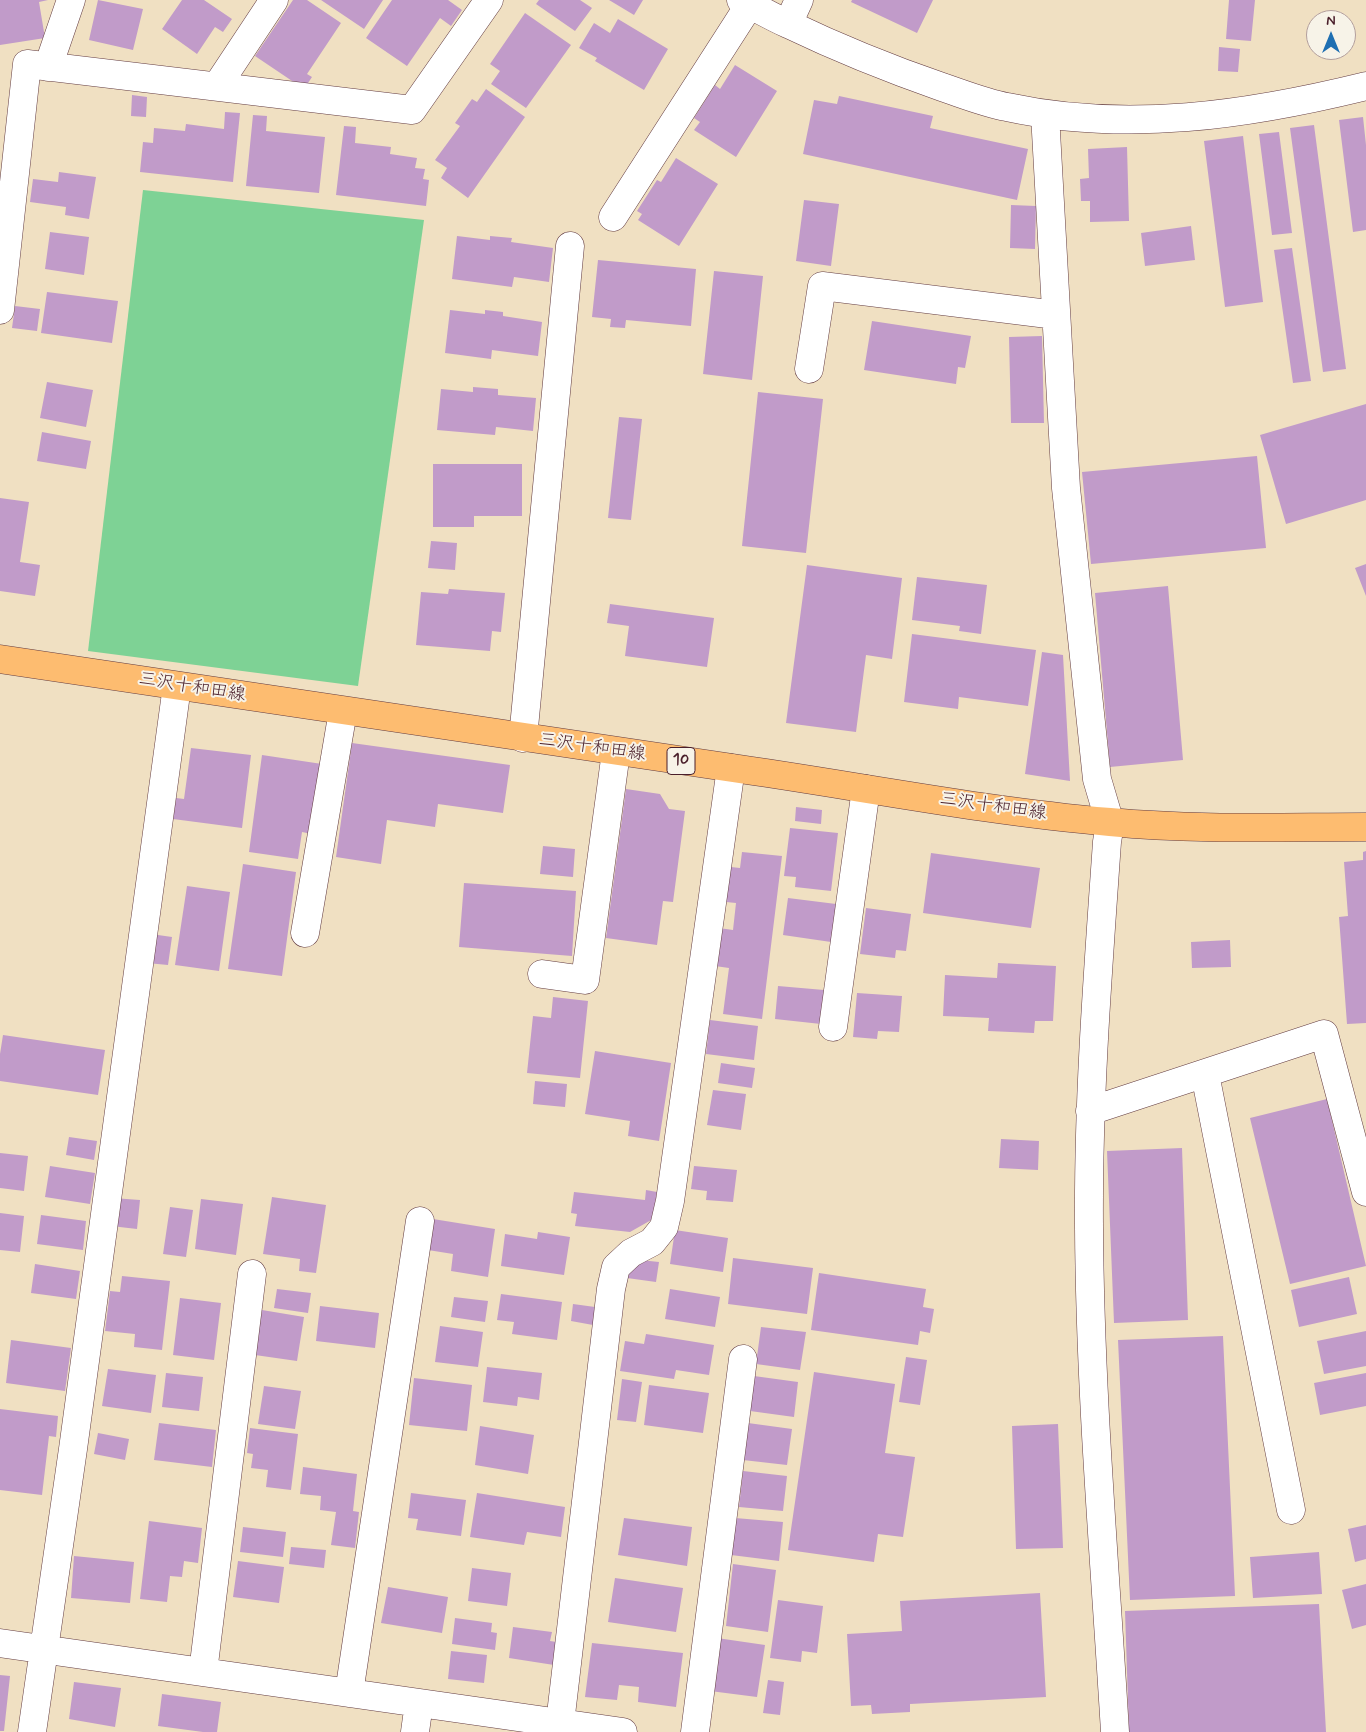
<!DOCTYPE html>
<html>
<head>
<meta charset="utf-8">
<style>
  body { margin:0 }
  #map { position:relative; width:1366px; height:1732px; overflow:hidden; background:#f0e0c2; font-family:Mynerve,sans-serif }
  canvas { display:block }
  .north { position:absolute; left:1306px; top:10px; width:50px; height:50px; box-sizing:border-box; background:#f7f3e8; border:1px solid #b29e9c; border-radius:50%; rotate:0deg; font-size:14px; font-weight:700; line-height:20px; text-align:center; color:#4a1f2b }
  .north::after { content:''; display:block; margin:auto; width:18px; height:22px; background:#1f6fb2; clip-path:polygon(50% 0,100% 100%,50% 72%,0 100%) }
</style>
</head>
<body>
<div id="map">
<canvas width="1366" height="1732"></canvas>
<div class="north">N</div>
</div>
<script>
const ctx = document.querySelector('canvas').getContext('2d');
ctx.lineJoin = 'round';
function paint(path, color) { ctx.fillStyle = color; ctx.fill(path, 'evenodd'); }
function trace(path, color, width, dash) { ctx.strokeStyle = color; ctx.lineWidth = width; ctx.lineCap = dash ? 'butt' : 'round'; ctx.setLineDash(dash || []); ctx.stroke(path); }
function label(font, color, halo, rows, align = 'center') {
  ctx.font = font + ' Mynerve,"Klee One",sans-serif'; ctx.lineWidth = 4; ctx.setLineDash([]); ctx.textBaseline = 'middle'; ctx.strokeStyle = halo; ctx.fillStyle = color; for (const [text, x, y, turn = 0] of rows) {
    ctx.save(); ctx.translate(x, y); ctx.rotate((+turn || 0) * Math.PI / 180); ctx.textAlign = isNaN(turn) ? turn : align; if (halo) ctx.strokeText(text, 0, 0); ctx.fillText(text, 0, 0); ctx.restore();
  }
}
paint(new Path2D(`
  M 143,190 L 424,220 L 358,686 L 88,651 Z`), '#7ed295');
paint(new Path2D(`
  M 0,0 L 48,0 L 39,2 L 45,38 L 0,45 Z
  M 98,0 L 143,9 L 133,50 L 89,40 Z
  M 182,0 L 204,0 L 232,19 L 223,32 L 215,27 L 197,54 L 162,29 Z
  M 293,0 L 307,0 L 341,23 L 307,74 L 312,77 L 304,89 L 255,56 Z
  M 321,0 L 383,0 L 364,29 Z
  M 392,0 L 448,0 L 462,10 L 451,26 L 440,18 L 407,66 L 366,38 Z
  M 539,0 L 580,0 L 592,8 L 575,31 L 536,4 Z
  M 609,0 L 643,0 L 634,15 Z
  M 852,0 L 933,0 L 917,33 L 851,2 Z
  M 1229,0 L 1255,0 L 1251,41 L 1226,39 Z
  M 525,13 L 571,45 L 526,108 L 491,84 L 500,71 L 490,64 Z
  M 618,19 L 668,49 L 644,90 L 595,61 L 597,58 L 579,48 L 594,23 L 610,33 Z
  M 1219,47 L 1240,49 L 1238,72 L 1218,71 Z
  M 735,65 L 777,91 L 736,157 L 694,130 L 700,122 L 694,118 L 715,85 L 720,89 Z
  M 486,89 L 525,117 L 468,198 L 441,178 L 447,168 L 435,160 L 460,126 L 455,123 L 472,99 L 477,102 Z
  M 132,95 L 147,97 L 146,117 L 131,116 Z
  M 839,96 L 933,116 L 930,128 L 1028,149 L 1017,200 L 803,154 L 814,100 L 837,104 Z
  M 225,112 L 240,113 L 233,182 L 140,172 L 143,142 L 153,143 L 154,128 L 185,131 L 186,124 L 224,129 Z
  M 253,115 L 267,116 L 266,131 L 325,137 L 319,193 L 246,186 Z
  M 1363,117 L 1366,145 L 1366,230 L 1353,232 L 1339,120 Z
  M 1314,125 L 1346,369 L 1323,372 L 1290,128 Z
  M 344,126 L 356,127 L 355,143 L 391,147 L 390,154 L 417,158 L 415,168 L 425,169 L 423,179 L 429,180 L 426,206 L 336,195 Z
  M 1279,132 L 1292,233 L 1272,235 L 1259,134 Z
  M 1243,136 L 1263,302 L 1225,307 L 1204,141 Z
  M 1127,147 L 1129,221 L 1090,222 L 1090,201 L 1081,201 L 1080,179 L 1089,178 L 1088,149 Z
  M 676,158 L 718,184 L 679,246 L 638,220 L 642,214 L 637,211 L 657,180 L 661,182 Z
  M 59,172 L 96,177 L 89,219 L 65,215 L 66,207 L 30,202 L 33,179 L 58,182 Z
  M 804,200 L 839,204 L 831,266 L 796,261 Z
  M 1011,205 L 1036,206 L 1035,249 L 1010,248 Z
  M 1191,226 L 1195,260 L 1145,266 L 1141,233 Z
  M 50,232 L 89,237 L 84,275 L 45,269 Z
  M 457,236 L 490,240 L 490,236 L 512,238 L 511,242 L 553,248 L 549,282 L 514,277 L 512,287 L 452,279 Z
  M 1292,248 L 1311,381 L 1293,383 L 1274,250 Z
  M 598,260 L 696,269 L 691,326 L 626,320 L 625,328 L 610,327 L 611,319 L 592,317 Z
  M 714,271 L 763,276 L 752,380 L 703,374 Z
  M 47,292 L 118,301 L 112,343 L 41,333 Z
  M 15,306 L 40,309 L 37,331 L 12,328 Z
  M 450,310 L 485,314 L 485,310 L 503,312 L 503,316 L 542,322 L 538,356 L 492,350 L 491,359 L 445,353 Z
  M 872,321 L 971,336 L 965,368 L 958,367 L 956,384 L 864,370 Z
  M 1042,336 L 1044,423 L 1011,423 L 1009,337 Z
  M 47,382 L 93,390 L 86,427 L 40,418 Z
  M 473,387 L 498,389 L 498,395 L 536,398 L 533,431 L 496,427 L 495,435 L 437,430 L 441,389 L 473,392 Z
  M 758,392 L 823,399 L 806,553 L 742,546 Z
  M 1366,404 L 1366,500 L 1286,524 L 1260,435 Z
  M 619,417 L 642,419 L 631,520 L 608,518 Z
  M 42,432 L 91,441 L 86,469 L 37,461 Z
  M 1257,456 L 1266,548 L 1091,564 L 1082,472 Z
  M 433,464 L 522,464 L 522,516 L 474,516 L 474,527 L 433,527 Z
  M 0,498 L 29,502 L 20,562 L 40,565 L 35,596 L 0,591 Z
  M 431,541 L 457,543 L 455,570 L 428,568 Z
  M 1366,564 L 1366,596 L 1355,568 Z
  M 807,565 L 902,578 L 892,659 L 866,655 L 856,732 L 786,723 Z
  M 917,577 L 987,585 L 981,634 L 959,631 L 960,626 L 912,620 Z
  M 1168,586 L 1183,760 L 1110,767 L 1095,593 Z
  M 449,589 L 505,593 L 501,632 L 492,631 L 490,651 L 416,645 L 421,592 L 448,594 Z
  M 610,604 L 714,618 L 707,667 L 625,656 L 629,626 L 607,623 Z
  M 912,634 L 1036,650 L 1028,706 L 959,697 L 958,709 L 904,702 Z
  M 1042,652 L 1063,655 L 1070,781 L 1025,774 Z
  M 352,743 L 510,765 L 503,813 L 438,804 L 435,827 L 387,820 L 381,864 L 336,857 Z
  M 191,748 L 251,755 L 242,828 L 173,819 L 176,798 L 184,799 Z
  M 262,755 L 322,764 L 312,834 L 302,832 L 298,859 L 249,852 Z
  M 626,789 L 660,794 L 669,809 L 685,811 L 673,902 L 663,901 L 657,945 L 606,938 Z
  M 796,807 L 822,810 L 821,824 L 795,821 Z
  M 790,828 L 838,833 L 831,891 L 795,887 L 796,877 L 784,876 Z
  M 543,846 L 575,849 L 573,877 L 540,874 Z
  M 1366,851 L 1366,1023 L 1347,1024 L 1339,917 L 1348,916 L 1344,862 L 1363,860 L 1363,852 Z
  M 742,852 L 782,856 L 762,1019 L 723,1014 L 729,968 L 715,966 L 719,928 L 733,930 L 736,903 L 726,902 L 731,867 L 740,868 Z
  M 931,853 L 1040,868 L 1031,928 L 923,913 Z
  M 243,864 L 296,872 L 282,976 L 228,969 Z
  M 464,883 L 576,891 L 572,956 L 459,947 Z
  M 187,886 L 230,892 L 219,971 L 175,965 Z
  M 788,898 L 836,904 L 831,942 L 783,935 Z
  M 866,908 L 911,914 L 906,951 L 896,950 L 895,958 L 860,954 Z
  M 151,934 L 172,937 L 168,965 L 147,963 Z
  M 1230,940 L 1231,967 L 1192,968 L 1191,942 Z
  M 998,963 L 1056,966 L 1053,1021 L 1035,1021 L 1034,1033 L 988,1031 L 989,1018 L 943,1016 L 945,975 L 997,978 Z
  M 778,986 L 824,990 L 821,1024 L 775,1019 Z
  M 857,993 L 902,996 L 899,1032 L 878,1031 L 877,1039 L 853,1037 Z
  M 553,997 L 588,1001 L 580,1078 L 527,1073 L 533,1016 L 551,1018 Z
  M 710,1020 L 758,1026 L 754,1060 L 706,1054 Z
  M 3,1035 L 105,1050 L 98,1095 L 0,1081 L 0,1054 Z
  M 595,1051 L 671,1063 L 659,1141 L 628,1136 L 630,1121 L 585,1114 Z
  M 721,1063 L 755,1068 L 752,1088 L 718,1083 Z
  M 535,1081 L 567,1084 L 565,1107 L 533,1104 Z
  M 713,1090 L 746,1094 L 741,1130 L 707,1125 Z
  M 1327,1099 L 1366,1266 L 1290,1284 L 1250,1118 Z
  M 69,1137 L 97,1141 L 94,1160 L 66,1155 Z
  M 1001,1139 L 1039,1141 L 1038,1170 L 999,1168 Z
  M 1182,1148 L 1188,1320 L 1114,1323 L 1107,1151 Z
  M 0,1153 L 28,1156 L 24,1191 L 0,1188 Z
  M 50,1166 L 95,1173 L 90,1204 L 45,1197 Z
  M 694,1166 L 737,1170 L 733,1202 L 706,1200 L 707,1191 L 691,1189 Z
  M 646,1190 L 657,1192 L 653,1219 L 630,1232 L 575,1226 L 577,1214 L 571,1213 L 574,1192 L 645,1200 Z
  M 272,1197 L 326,1205 L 316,1273 L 299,1271 L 300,1259 L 263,1254 Z
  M 113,1198 L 140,1200 L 137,1229 L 111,1226 Z
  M 201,1199 L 243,1204 L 236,1255 L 195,1249 Z
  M 170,1207 L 193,1210 L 186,1257 L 163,1254 Z
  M 0,1213 L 24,1216 L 20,1252 L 0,1250 Z
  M 41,1215 L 86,1221 L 83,1250 L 37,1244 Z
  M 433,1219 L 495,1229 L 488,1277 L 451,1271 L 453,1254 L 428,1250 Z
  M 675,1230 L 728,1238 L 723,1272 L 670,1264 Z
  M 538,1232 L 570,1237 L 564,1275 L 501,1266 L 505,1234 L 537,1239 Z
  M 733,1258 L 813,1268 L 807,1314 L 728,1304 Z
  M 640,1260 L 659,1262 L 656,1282 L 627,1278 L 628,1268 Z
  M 35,1264 L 80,1271 L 76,1299 L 31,1293 Z
  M 819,1273 L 926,1289 L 923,1307 L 934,1309 L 930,1333 L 920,1331 L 918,1345 L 811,1330 Z
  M 122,1276 L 170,1281 L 162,1350 L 134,1347 L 135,1334 L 105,1331 L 110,1291 L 120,1292 Z
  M 1349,1277 L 1357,1314 L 1299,1327 L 1291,1290 Z
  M 277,1289 L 311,1293 L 308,1313 L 274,1308 Z
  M 670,1289 L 720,1297 L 715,1327 L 665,1319 Z
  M 501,1294 L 562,1302 L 557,1340 L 512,1334 L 514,1322 L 497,1320 Z
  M 454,1297 L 488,1301 L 485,1322 L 451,1317 Z
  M 180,1298 L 221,1303 L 214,1360 L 173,1355 Z
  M 573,1304 L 595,1307 L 593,1325 L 571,1321 Z
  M 320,1306 L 379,1313 L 375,1348 L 316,1341 Z
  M 262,1310 L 304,1317 L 297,1361 L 255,1355 Z
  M 440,1326 L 483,1332 L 478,1367 L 435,1362 Z
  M 761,1327 L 806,1332 L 800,1370 L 756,1364 Z
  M 1366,1331 L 1366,1366 L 1324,1374 L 1317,1341 Z
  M 646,1334 L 714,1345 L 709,1375 L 676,1370 L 674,1379 L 620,1371 L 625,1341 L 644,1344 Z
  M 1223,1336 L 1235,1596 L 1130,1600 L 1118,1340 Z
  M 11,1340 L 71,1348 L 65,1391 L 6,1383 Z
  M 906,1357 L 927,1360 L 920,1405 L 899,1402 Z
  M 487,1367 L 542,1373 L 539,1400 L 518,1397 L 517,1406 L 483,1402 Z
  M 108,1369 L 156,1375 L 151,1413 L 102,1406 Z
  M 814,1372 L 895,1384 L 885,1453 L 915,1457 L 903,1537 L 878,1534 L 874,1562 L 788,1550 Z
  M 166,1373 L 203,1377 L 199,1411 L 162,1407 Z
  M 1366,1373 L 1366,1406 L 1320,1415 L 1314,1383 Z
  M 754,1376 L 798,1382 L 794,1417 L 750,1411 Z
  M 414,1378 L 472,1385 L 467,1431 L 409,1425 Z
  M 622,1379 L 642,1382 L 636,1422 L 617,1420 Z
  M 649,1385 L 709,1393 L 703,1433 L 644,1425 Z
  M 264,1386 L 301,1391 L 295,1429 L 258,1424 Z
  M 0,1409 L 58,1416 L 56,1437 L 49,1436 L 42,1495 L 0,1490 Z
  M 159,1423 L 216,1430 L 212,1467 L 154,1460 Z
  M 748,1423 L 792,1429 L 787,1465 L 743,1460 Z
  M 1058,1424 L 1063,1548 L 1016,1549 L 1012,1426 Z
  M 480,1426 L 534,1435 L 528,1474 L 475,1465 Z
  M 250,1428 L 298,1434 L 291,1490 L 266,1487 L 268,1470 L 251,1468 L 253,1454 L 247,1453 Z
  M 98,1433 L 129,1439 L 125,1460 L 94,1454 Z
  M 303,1467 L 357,1474 L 353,1511 L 359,1512 L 355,1548 L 331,1545 L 336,1512 L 320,1510 L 321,1496 L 300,1494 Z
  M 743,1471 L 787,1476 L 783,1511 L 739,1507 Z
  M 411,1493 L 466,1500 L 461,1536 L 416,1530 L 418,1519 L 408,1518 Z
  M 477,1493 L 565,1507 L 561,1537 L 527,1532 L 524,1545 L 470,1537 Z
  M 624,1518 L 692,1527 L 687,1566 L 618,1555 Z
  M 735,1518 L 783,1522 L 779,1561 L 731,1555 Z
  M 149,1521 L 202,1528 L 198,1563 L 184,1561 L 182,1577 L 170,1576 L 167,1602 L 140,1599 Z
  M 1366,1525 L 1366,1559 L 1355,1562 L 1348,1529 Z
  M 243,1527 L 286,1532 L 283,1557 L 240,1552 Z
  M 291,1547 L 326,1550 L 324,1568 L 289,1564 Z
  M 1319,1552 L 1322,1594 L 1253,1598 L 1250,1557 Z
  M 74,1556 L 134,1562 L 130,1603 L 71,1598 Z
  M 238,1561 L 284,1567 L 279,1603 L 233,1597 Z
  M 733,1564 L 776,1570 L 768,1632 L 726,1626 Z
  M 472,1568 L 511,1573 L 507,1606 L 468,1601 Z
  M 615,1578 L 683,1588 L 676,1632 L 608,1622 Z
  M 1366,1584 L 1366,1625 L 1352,1629 L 1342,1590 Z
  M 388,1587 L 448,1597 L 442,1633 L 381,1623 Z
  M 1040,1593 L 1046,1697 L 910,1704 L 910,1712 L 872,1714 L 871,1705 L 851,1706 L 847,1634 L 902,1631 L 900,1601 Z
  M 778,1600 L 823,1606 L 817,1653 L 802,1651 L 801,1662 L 770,1658 Z
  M 1319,1604 L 1326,1732 L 1129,1732 L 1125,1611 Z
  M 455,1618 L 492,1623 L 491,1632 L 497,1633 L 495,1650 L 452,1644 Z
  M 513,1627 L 552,1632 L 550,1641 L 557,1642 L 554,1665 L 509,1658 Z
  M 717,1638 L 765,1645 L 757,1697 L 710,1691 Z
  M 592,1643 L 683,1653 L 676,1707 L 638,1702 L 639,1687 L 619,1685 L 617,1700 L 585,1697 Z
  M 451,1651 L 487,1655 L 484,1683 L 448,1679 Z
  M 0,1675 L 10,1676 L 4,1731 L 0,1731 Z
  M 768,1680 L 784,1682 L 780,1715 L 763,1713 Z
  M 74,1682 L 121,1688 L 115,1727 L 69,1719 Z
  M 162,1694 L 221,1702 L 217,1732 L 203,1732 L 158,1726 Z`), '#c19bc9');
const minor = new Path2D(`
  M 741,0 C 757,8 772,17 788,24 C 838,48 890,69 942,87 C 963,94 985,103 1007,107 C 1127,133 1248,115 1366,86
  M 788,24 L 799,0
  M 48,67 L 71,0
  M 217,86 L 274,0
  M 1045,114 L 1066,488 L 1097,779 L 1110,823 L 1107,842 C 1098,970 1088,1098 1089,1227 C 1090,1395 1105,1564 1115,1732
  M 613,217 L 750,4
  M 0,310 L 27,64 L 412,110 L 489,0
  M 809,369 L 822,286 L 1056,315
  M 523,738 L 570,246
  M 305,933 L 343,711
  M 542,974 L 585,980 L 616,752
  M 833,1027 L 866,789
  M 1205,1074 L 1291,1510
  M 1090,1111 L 1324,1034 L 1366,1192
  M 0,1643 L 623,1732
  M 203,1672 L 252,1274
  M 349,1693 L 420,1221
  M 560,1723 L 611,1289 L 616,1267 L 631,1253 L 652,1242 L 664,1227 L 670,1201 L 731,768
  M 32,1732 L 73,1449 L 177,686
  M 415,1732 L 419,1703
  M 695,1732 L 743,1359`);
const major = new Path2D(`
  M 0,659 C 242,697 484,733 726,767 C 854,785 981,811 1110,822 C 1195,830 1281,827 1366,827`);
trace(minor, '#633c42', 29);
trace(major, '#633c42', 29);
trace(minor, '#fff', 28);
trace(major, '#fdbc70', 28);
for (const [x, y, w] of [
  [681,761,28]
]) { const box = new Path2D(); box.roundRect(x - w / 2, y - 13.5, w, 27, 4); ctx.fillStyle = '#f7f3e8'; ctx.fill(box); trace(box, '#4a1f2b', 1); }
label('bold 16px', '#4a1f2b', null, [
  ["10",681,761]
]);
label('18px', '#4a1f2b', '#f7f3e8', [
  ["三沢十和田線",192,688,9],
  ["三沢十和田線",592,748,8],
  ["三沢十和田線",993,807,8]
]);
</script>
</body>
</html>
